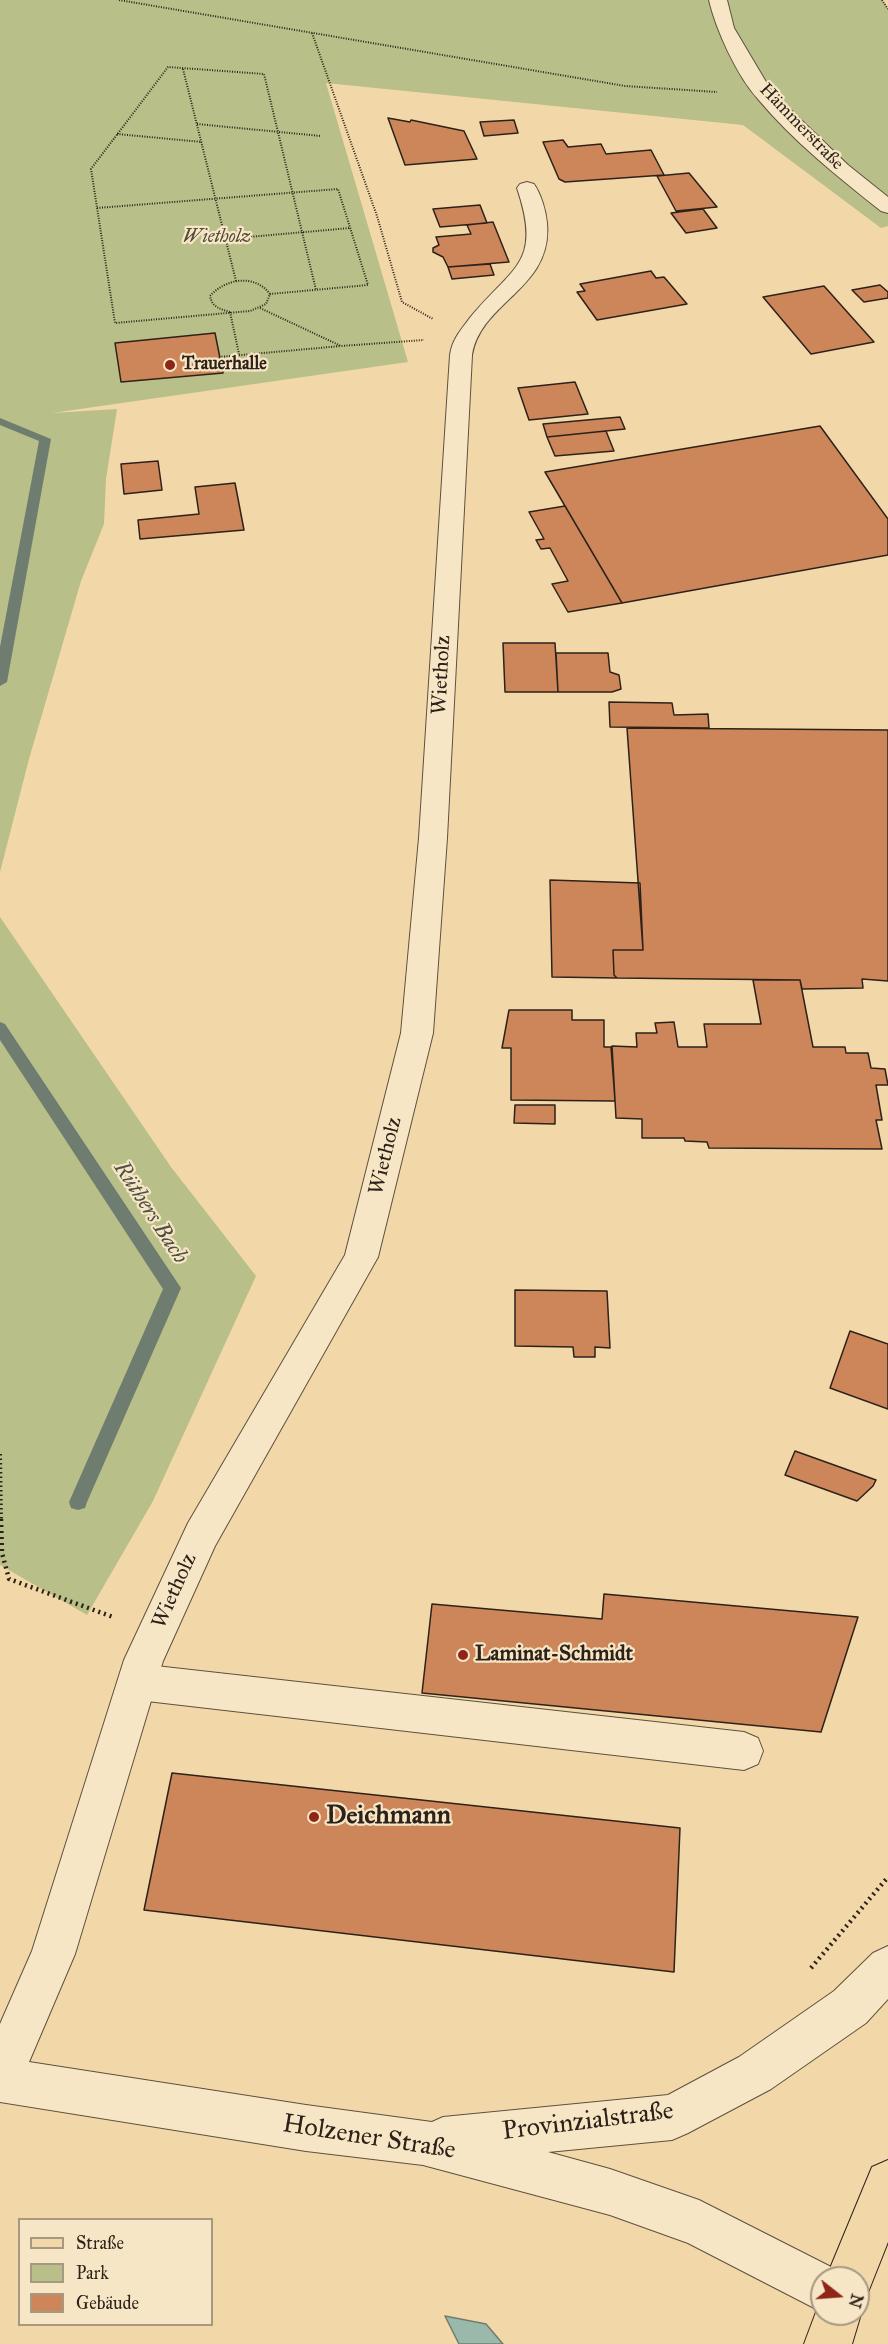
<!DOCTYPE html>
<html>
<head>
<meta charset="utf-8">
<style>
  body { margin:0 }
  #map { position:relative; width:888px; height:2344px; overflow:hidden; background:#f2d8a8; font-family:"IM FELL Great Primer",serif }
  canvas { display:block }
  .legend { position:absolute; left:18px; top:2218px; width:195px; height:108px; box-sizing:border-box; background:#f7e6c6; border:2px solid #a69881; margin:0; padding:8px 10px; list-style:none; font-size:18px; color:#2d221a }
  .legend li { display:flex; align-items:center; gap:12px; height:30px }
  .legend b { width:30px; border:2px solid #a69881 }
  .north { position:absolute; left:810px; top:2266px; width:60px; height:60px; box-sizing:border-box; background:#f7e6c6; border:2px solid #a69881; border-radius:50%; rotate:107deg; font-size:16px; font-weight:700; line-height:24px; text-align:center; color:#2d221a }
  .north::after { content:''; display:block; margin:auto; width:21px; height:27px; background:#8f2418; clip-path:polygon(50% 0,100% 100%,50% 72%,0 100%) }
</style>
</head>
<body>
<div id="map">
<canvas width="888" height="2344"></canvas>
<ul class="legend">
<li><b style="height:8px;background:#f2d8a8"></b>Straße</li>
<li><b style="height:16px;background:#b9bf88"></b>Park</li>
<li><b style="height:16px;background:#cd865a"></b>Gebäude</li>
</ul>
<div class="north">N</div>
</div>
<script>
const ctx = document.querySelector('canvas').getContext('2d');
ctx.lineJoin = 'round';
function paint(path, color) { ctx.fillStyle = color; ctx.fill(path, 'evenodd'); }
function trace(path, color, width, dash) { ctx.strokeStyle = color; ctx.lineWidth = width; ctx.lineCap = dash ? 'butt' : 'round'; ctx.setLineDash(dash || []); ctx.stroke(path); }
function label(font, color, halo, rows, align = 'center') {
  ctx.font = font + ' "IM FELL Great Primer",serif'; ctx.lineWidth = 4.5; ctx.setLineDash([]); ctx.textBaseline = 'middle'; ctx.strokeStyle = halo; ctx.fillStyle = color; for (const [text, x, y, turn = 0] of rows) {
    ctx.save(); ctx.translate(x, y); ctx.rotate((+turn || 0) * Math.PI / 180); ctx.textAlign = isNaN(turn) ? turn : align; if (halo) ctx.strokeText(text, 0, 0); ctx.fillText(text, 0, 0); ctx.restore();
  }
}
paint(new Path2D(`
  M 0,0 L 882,0 L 888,9 L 888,226 L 881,228 L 743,125 L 326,83 L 408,362 L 52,413 L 117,409 L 106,479 L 104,524 L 81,581 L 29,759 L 0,872 Z
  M 0,917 L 171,1167 L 256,1276 L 153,1501 L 87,1615 L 0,1565 Z`), '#b9bf88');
const water = new Path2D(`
  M 445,2316 L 486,2324 L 503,2344 L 459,2344 Z`);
paint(water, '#9bb9aa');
trace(water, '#6f7d70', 1.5);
paint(new Path2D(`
  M 0,418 L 51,439 L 7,682 L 0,686 L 0,647 L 39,441 L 0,425 Z
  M 0,1022 L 5,1024 L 181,1288 L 87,1502 L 85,1508 L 78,1510 L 71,1508 L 69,1502 L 163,1289 L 0,1040 Z`), '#6f7d70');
const building = new Path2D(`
  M 388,118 L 410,122 L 411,120 L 464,131 L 477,159 L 405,165 Z
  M 514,120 L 518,133 L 484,136 L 480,122 Z
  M 563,140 L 568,147 L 601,144 L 606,154 L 651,150 L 664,175 L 565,182 L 559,179 L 543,142 Z
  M 689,173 L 717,207 L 676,211 L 657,176 Z
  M 480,205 L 487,223 L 440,227 L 433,209 Z
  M 703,209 L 717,228 L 686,233 L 671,213 Z
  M 493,222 L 509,262 L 448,267 L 443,257 L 433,252 L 433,248 L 439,245 L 436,237 L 471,234 L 467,225 Z
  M 490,264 L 494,275 L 452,279 L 448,267 Z
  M 651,271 L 656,278 L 664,277 L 687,304 L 597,320 L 577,292 L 585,291 L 580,284 Z
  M 880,285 L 888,292 L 888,298 L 864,302 L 852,290 Z
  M 824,286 L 874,342 L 811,354 L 763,297 Z
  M 215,333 L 223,373 L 121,382 L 115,343 Z
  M 575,382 L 588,414 L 529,420 L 518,388 Z
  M 620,417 L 625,429 L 547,437 L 543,424 Z
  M 820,426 L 888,519 L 888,555 L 622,603 L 545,472 Z
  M 606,431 L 614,451 L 555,456 L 547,437 Z
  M 158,461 L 162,490 L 124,494 L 121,464 Z
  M 235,483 L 244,530 L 140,539 L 138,520 L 199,514 L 195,487 Z
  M 565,506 L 622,603 L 568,612 L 552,584 L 568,581 L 550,548 L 541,549 L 536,540 L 544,539 L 529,512 Z
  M 503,643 L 555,643 L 558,692 L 505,692 Z
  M 556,653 L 608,653 L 610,672 L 619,675 L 621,689 L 612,692 L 558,692 Z
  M 609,702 L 672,703 L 674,715 L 708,714 L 709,728 L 610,727 Z
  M 627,728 L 888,730 L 888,981 L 862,979 L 863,988 L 802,989 L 800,980 L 617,978 L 614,975 L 613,950 L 643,950 Z
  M 550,880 L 640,883 L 643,950 L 613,950 L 614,975 L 617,978 L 552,977 Z
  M 753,980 L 800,980 L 813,1047 L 845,1047 L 846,1053 L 868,1053 L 871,1068 L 885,1069 L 888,1085 L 876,1085 L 882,1120 L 876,1120 L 882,1149 L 709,1148 L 707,1142 L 685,1141 L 684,1138 L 642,1138 L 642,1119 L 616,1118 L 612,1046 L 637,1047 L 636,1033 L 657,1033 L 655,1023 L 674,1022 L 678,1047 L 707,1047 L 704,1024 L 761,1024 Z
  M 509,1010 L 572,1010 L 572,1020 L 604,1020 L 604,1047 L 611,1047 L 615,1101 L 511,1100 L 511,1048 L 502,1048 Z
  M 515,1105 L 555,1105 L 555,1124 L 514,1123 Z
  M 515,1290 L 607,1291 L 610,1348 L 595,1347 L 595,1357 L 574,1357 L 573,1347 L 515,1346 Z
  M 850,1331 L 888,1344 L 888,1409 L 830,1388 Z
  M 795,1451 L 876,1480 L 873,1486 L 857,1501 L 785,1475 Z
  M 604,1594 L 858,1617 L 821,1732 L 422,1693 L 432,1604 L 602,1619 Z
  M 172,1773 L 680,1828 L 674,1972 L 144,1910 Z`);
paint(building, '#cd865a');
trace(building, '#2d221a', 1.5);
const service = new Path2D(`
  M 138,1664 L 744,1732 L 758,1738 L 763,1751 L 758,1764 L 744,1770 L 138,1700 L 125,1695 L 119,1682 L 125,1669 Z`);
const minor = new Path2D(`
  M 709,0 L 727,0 L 734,28 L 772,92 L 848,165 L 888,197 L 888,213 L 881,211 C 838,177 793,141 758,99 C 737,76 716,30 709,0 Z
  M 527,182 L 534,184 C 541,194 546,211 547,223 C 553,289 481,301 472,355 L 447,838 L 433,1033 L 378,1257 L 215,1546 L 163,1661 L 75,1954 L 29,2062 L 306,2105 L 432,2122 L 443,2117 L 668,2095 L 739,2057 L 834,1991 L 873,1953 L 888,1946 L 888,1999 L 866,2023 L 771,2089 L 688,2133 L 672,2140 L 548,2152 L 610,2169 L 699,2200 L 839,2271 L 842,2278 L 822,2278 L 822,2312 L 688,2243 L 610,2215 L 423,2165 L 306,2151 L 0,2102 L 0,2024 L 32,1951 L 124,1660 L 188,1523 L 345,1255 L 401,1033 L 419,838 L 450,355 C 452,340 460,331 469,319 C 512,266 543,265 517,188 L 520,184 Z`);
const primary = new Path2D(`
  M 888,2160 L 888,2242 L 867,2295 L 858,2298 L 858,2278 L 826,2278 L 872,2167 Z
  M 822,2296 L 822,2314 L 858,2314 L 858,2307 L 861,2314 L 852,2344 L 804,2344 Z`);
trace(service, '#5e503e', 2);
trace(minor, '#5e503e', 2);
trace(primary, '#2d221a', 2);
trace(new Path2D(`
  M 119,0 L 625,86 L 717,92
  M 882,0 L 888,9
  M 312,33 L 377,216 L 402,302 L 433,319
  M 183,69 L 236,281
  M 197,124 L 321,136
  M 117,134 L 202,142
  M 97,208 L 338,189 L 368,285 L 270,294
  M 226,239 L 350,228
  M 260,308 L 341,346 L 424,340
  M 230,312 C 220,309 212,307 210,296 C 226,278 255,274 270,294 L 266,304 L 250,311 L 115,323 L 91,169 L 168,67 L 264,74 L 316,290
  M 230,312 L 239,354
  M 219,357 L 341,346`), '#2d221a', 2, [1, 1.5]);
trace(new Path2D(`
  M 0,1454 L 1,1520`), '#2d221a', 4, [1.5, 3]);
trace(new Path2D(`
  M 1,1519 L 2,1553 L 9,1579 L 113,1617
  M 811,1968 L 888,1877`), '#2d221a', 4.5, [2, 4]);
paint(service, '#f7e6c6');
paint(minor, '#f7e6c6');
paint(primary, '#f2d8a8');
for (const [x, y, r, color] of [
  [170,365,6,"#8f2418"],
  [463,1655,6,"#8f2418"],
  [314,1817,6,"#8f2418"]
]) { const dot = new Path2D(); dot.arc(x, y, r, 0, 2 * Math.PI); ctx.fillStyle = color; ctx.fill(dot); trace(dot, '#f7e6c6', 2); }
label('18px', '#2d221a', '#f7e6c6', [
  ["Hämmerstraße",801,127,46]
]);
label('italic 18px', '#504936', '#f7e6c6', [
  ["Wietholz",217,238]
]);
label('bold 18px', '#2d221a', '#f7e6c6', [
  ["Trauerhalle",182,365]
], 'left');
label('21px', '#2d221a', '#f7e6c6', [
  ["Wietholz",442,675,-87],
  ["Wietholz",386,1156,-76],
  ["Wietholz",175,1591,-66]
]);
label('bold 21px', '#2d221a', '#f7e6c6', [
  ["Laminat-Schmidt",475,1655]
], 'left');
label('italic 22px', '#4e4f45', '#f7e6c6', [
  ["Rüthers Bach",150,1213,57]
]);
label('bold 26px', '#2d221a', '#f7e6c6', [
  ["Deichmann",326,1817]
], 'left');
label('26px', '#2d221a', '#f7e6c6', [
  ["Provinzialstraße",588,2122,-7],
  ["Holzener Straße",369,2138,9]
]);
</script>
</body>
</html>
